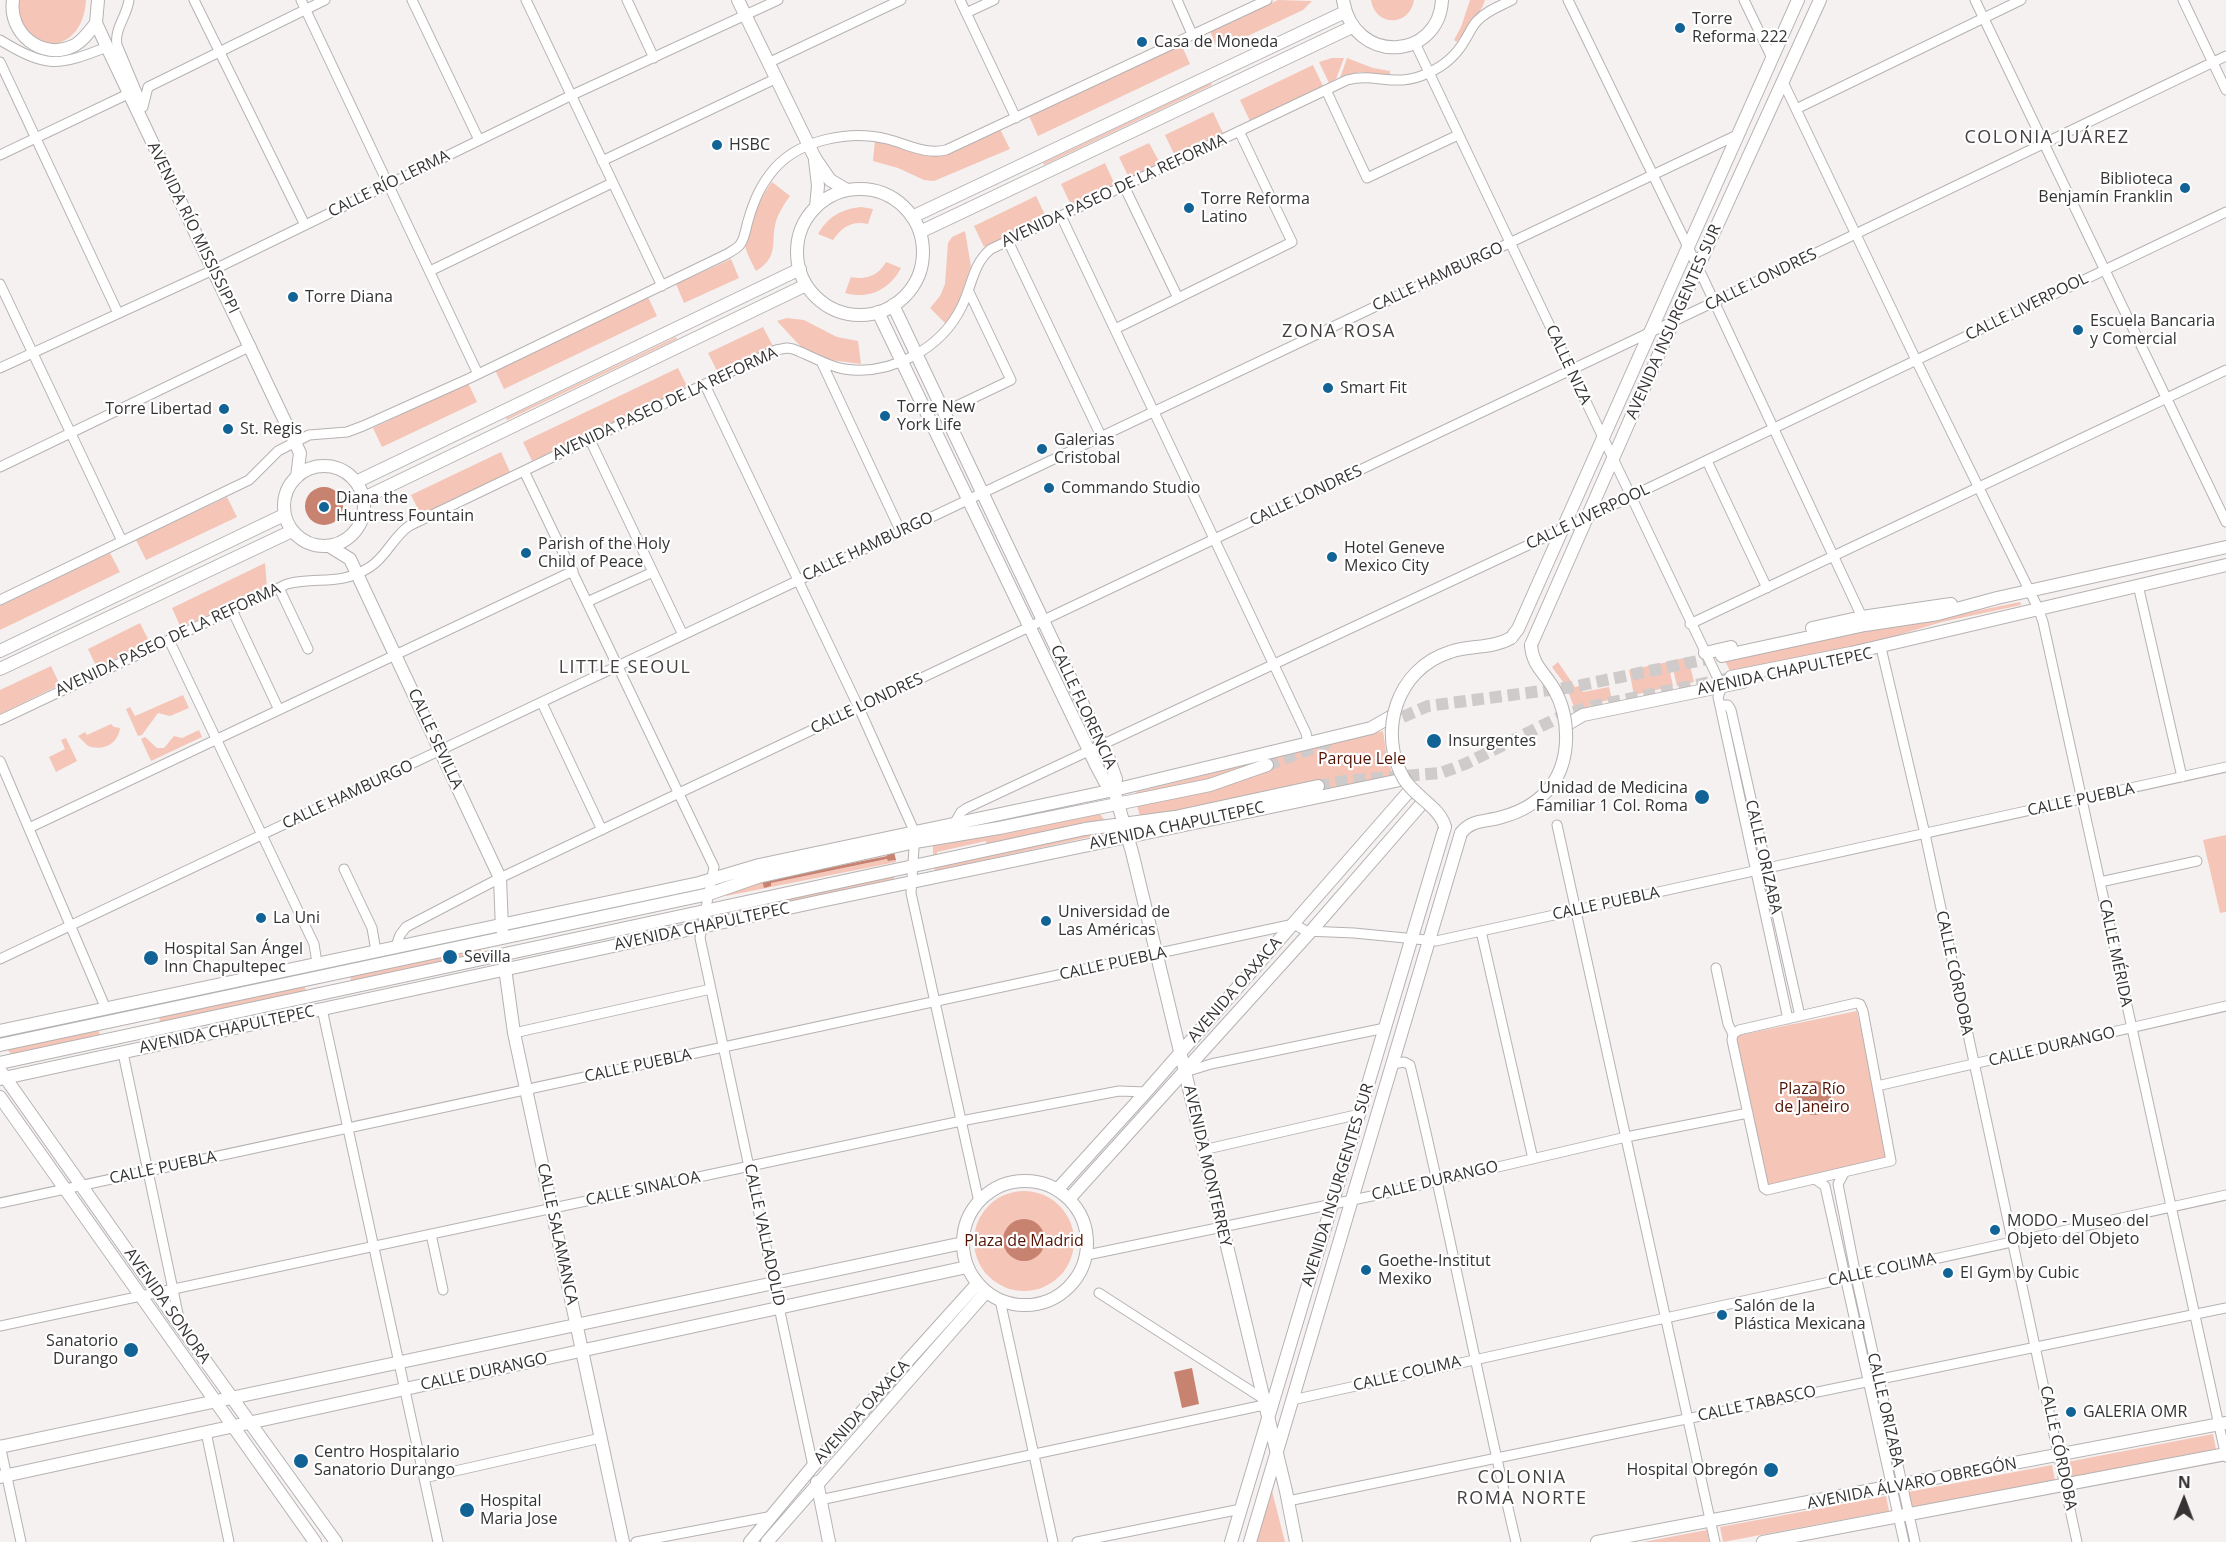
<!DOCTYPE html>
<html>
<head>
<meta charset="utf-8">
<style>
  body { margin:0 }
  #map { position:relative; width:2226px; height:1542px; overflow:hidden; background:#f5f1f0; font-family:"Open Sans",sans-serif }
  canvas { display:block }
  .north { position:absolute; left:2154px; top:1470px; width:60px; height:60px; -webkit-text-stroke:4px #fff; paint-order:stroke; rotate:1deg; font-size:16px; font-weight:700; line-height:24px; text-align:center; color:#353333 }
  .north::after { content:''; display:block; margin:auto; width:21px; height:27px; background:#353333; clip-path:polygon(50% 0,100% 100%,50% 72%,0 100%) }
</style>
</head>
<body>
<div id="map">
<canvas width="2226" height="1542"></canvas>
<div class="north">N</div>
</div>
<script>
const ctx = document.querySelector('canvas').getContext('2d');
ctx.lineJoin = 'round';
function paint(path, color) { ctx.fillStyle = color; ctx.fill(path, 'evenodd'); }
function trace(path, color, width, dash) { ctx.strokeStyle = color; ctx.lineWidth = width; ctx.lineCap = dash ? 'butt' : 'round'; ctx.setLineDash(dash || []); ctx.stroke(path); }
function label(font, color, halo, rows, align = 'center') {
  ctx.font = font + ' "Open Sans",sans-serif'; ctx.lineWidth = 4.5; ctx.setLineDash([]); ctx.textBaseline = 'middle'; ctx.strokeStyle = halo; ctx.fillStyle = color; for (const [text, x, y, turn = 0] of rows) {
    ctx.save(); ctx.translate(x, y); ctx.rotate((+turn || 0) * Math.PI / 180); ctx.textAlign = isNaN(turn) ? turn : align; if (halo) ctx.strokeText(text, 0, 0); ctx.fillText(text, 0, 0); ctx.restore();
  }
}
paint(new Path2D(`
  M 18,0 L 86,0 C 83,61 13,57 18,0 Z
  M 1278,0 L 1312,1 L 1303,10 L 1218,50 L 1210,31 Z
  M 1371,0 L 1414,0 C 1410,27 1375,27 1371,0 Z
  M 1470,0 L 1485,0 C 1482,12 1465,30 1457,42 L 1454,40 L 1461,27 Z
  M 1181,44 L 1190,64 L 1038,136 L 1029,116 Z
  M 1332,58 L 1344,58 L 1336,79 L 1329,83 L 1319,62 Z
  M 1347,58 L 1373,68 L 1390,71 L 1390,76 L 1360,72 L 1340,78 Z
  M 1313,65 L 1323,86 L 1250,121 L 1240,100 Z
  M 1211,83 L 1212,85 L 1044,165 L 1043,163 Z
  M 1213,112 L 1223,133 L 1175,156 L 1165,135 Z
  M 1000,129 L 1010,149 L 934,181 L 924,180 L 898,168 L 873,161 L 875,140 L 932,155 L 941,155 Z
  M 1149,143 L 1160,163 L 1129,178 L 1119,157 Z
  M 1105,163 L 1115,185 L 1071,205 L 1061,184 Z
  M 772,182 L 790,196 C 784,204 779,212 776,221 C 770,243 780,256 756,271 C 752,263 746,253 745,244 C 745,229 763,193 772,182 Z
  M 1036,196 L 1046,217 L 984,247 L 974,226 Z
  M 861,207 L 873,209 L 868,224 C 852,220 842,227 833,240 L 818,234 C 828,217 841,209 861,207 Z
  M 965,231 L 971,266 L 958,304 L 946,324 L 930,308 L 940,296 L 945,284 L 948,243 L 952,237 Z
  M 731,259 L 739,278 L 684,303 L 676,284 Z
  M 886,262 L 901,268 C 890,289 869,300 845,293 L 851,277 C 866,280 878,276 886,262 Z
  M 648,297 L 657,316 L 504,389 L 495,370 Z
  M 787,318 L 804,320 L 837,337 L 858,341 L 861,364 L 830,360 L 802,348 L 777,321 Z
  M 763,327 L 773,346 L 718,373 L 708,353 Z
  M 676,337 L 677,339 L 507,420 L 506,418 Z
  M 678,368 L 688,388 L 532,461 L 523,442 Z
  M 468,383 L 477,402 L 382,447 L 373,428 Z
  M 501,452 L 510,472 L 421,515 L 411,495 Z
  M 227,497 L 237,517 L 146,560 L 136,540 Z
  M 110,553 L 120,572 L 0,630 L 0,606 Z
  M 265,563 L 267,587 L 181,628 L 172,608 Z
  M 2020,602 L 2021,605 L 1942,622 L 1878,641 L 1731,673 L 1725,661 L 1854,633 L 1942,618 Z
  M 140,623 L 150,643 L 97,668 L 88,649 Z
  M 1688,657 L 1694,682 L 1677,686 L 1671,661 Z
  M 1558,662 L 1575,687 L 1579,686 L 1583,692 L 1609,687 L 1613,704 L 1610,704 L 1609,700 L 1590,704 L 1591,708 L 1577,715 L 1566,686 L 1552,667 Z
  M 1668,662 L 1673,686 L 1634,695 L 1629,670 Z
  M 51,666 L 60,685 L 0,714 L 0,690 Z
  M 183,695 L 189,708 L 170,716 L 158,713 L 142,735 L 138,736 L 126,709 L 130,707 L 135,716 Z
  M 111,724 L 114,727 L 120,728 C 118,745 102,751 88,746 L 78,736 L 85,732 L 87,735 Z
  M 199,730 L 202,737 L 151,761 L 141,739 L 145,737 L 157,748 L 164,748 L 174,736 L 182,738 Z
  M 1383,731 L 1387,759 L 1393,775 L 1319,790 L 1317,780 L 1179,811 L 1140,816 L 1137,806 L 1205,781 L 1137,796 L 1136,792 Z
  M 66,738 L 77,761 L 56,772 L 49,757 L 65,749 L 61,740 Z
  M 1100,814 L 1105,821 L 987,845 L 986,841 L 937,852 L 937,856 L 933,857 L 933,845 Z
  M 1107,831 L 1108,833 L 935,871 L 934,866 L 1082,834 Z
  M 2226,835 L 2226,912 L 2220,913 L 2203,840 Z
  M 888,859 L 889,861 L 896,860 L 896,862 L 726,896 L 726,893 L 762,880 L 764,887 L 771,886 L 771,883 Z
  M 894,876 L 894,879 L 719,917 L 719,912 Z
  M 481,947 L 481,953 L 351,981 L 350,975 Z
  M 304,985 L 306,991 L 160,1022 L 159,1016 Z
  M 1857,1011 L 1889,1159 L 1767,1185 L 1735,1036 Z
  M 98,1029 L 100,1035 L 12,1055 L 7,1049 Z
  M974 1241a50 50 0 1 1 100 0a50 50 0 1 1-100 0Z
  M 2213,1434 L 2216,1449 L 2070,1477 L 2067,1462 Z
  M 2052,1465 L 2055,1480 L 1911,1507 L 1908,1492 Z
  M 1271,1487 L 1285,1542 L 1254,1542 Z
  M 1886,1496 L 1889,1511 L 1723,1542 L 1720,1527 Z
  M 1707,1530 L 1709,1542 L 1643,1542 Z`), '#f5c5b8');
paint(new Path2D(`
  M305 506a19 19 0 1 1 38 0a19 19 0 1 1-38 0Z
  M 894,852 L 896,860 L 888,861 L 887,859 L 771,883 L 771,886 L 764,888 L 762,880 L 768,880 L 887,856 L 887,854 Z
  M1797 1098a17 17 0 1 1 34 0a17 17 0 1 1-34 0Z
  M1003 1240a21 21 0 1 1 42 0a21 21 0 1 1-42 0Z
  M 1192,1368 L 1199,1404 L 1182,1408 L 1174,1372 Z`), '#c88270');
trace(new Path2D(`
  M 1386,724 L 1428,706 L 1572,687 L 1722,656
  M 1267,765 L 1330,742
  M 1318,786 L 1345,781 L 1441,773 L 1465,764 L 1560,717 L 1589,707 L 1730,678`), '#cfcbca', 12, [12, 6]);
const minor = new Path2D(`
  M 129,0 C 127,16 114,29 117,45 L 143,107
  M 194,0 L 305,225
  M 301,0 L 478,374
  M 412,0 L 479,140
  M 526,0 L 662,286
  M 627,0 L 654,58
  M 960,0 L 1016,118
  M 1177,0 L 1192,34
  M 1568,0 L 1704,280 L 1862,617
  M 1744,0 L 1772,58
  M 1975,0 L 2226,522
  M 2183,0 L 2226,90
  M 966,13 L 994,0
  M 0,40 C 47,68 56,67 107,47
  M 1415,43 L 1722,687 L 1718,697 L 1788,1019
  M 0,62 L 118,313
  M 768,63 L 901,0
  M 1783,82 L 1916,360 L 2038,608 L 2043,622 L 2226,1457
  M 1326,90 L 1367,178 L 1458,135
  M 143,107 L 148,87 L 325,0
  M 1796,109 L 2021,0
  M 0,155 L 128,94
  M 602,161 L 775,79
  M 1124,186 L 1178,298
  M 1061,216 L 1274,665 L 1306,733 L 1308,743
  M 1008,241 L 1101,436
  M 430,271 L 612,183
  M 0,284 L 122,541
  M 1115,329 L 1292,242 L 1239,131
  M 821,361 L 901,532
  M 0,368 L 213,270 L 570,96 L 778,0
  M 705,385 L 859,708 L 915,833 L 911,893 L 979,1202
  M 944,412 L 1011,380 L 969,292
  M 590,440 L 683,635
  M 1707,461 L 1767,588
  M 0,467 L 251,346
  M 524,471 L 714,867 L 700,938 L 813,1466
  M 2138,585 L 2182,777
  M 279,588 L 308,649
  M 0,600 L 249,480 L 278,451 L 309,435 L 347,432 L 363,426 L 470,378 L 727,254 C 731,251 739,248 741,243 C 745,237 746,227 748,221 C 754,200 761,184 775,168 C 801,139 851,130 887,139 C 907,144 925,155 946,150 L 1267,0
  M 587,602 L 653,572
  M 232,610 L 279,710
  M 1690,624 L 2226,370
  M 169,640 L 314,944 L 317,963
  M 1882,652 L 1925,834 L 2077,1542
  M 542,703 L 602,830
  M 1720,705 L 1728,705 L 1731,710 L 1800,1016
  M 0,720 L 287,584 C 319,576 338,587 370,567 C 386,557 393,537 409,526 L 776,350 L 787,348 L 793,349 C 810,355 826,366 844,369 C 892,376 942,348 962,306 C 972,286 973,263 991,249 L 1347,80 C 1376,72 1395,89 1428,73 C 1444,66 1456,56 1465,40 C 1469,34 1472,26 1477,21 C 1486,11 1500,6 1512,0
  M 0,761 L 106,1009
  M 954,824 L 961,812 L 967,808 L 1586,518 L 2226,212
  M 1557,825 L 1715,1542
  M 29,828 L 573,571
  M 344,869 L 372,928 L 376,951
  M 2100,882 L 2197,861
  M 1481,931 L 1533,1159
  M 396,946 L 400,935 L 406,927 L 500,878 L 1714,302 L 2226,56
  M 0,959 L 1737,135
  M 1716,968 L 1728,1024 L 1733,1034
  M 1856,1003 L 1860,1004 L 1863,1011 L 1891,1161 L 1767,1190 L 1764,1188 L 1732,1040 L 1733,1034 L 1739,1030 Z
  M 322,1009 L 438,1542
  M 514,1033 L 711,989
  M 123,1053 L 180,1323
  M 1393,1064 L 1404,1062 L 1410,1065 C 1449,1223 1478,1383 1516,1542
  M 1185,1072 L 1211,1064 L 1385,1028
  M 1877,1086 L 2226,1006
  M 1203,1150 L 1360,1114
  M 1844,1173 L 1838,1184 L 1856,1276 L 1915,1542
  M 1815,1179 L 1825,1186 L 1904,1542
  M 0,1203 L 1294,924 L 1306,931 L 1354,933 L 1436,941 L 2226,767
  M 431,1234 L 443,1290
  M 1087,1255 L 1391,1192 L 1626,1137 L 1748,1113
  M 1099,1293 L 1262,1398
  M 1000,1300 L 1053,1542
  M 0,1326 L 961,1121 L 1119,1091 L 1146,1092
  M 1292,1400 L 2226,1195
  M 206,1432 L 229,1542
  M 0,1445 L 21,1542
  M 424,1478 L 601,1438
  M 820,1500 L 1264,1405
  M 1288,1501 L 2226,1308
  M 636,1542 L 773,1516
  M 1077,1542 L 1241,1509`);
const major = new Path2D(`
  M 13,0 C 8,33 42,61 73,46 C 82,42 90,31 96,23
  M 98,0 L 96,23 L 107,47 L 300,453 L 297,477
  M 738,0 L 815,158 L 830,180 L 847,190
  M 1343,0 C 1354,66 1439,60 1442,0
  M 815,160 L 818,186 L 816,207
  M797 252a63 63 0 1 1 126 0a63 63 0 1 1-126 0Z
  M 912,217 L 1345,12
  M 920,232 L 1352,27
  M 893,305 L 1109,759 L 1116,779 L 1114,790 L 1132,852 L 1286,1491 L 1296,1542
  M 878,312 L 1096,765 L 1105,782 L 1114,790
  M284 506a40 40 0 1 1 80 0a40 40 0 1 1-80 0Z
  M 356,482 L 800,269
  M 364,498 L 806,285
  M 329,546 L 350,559 L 500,878 L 502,929
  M 1812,628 L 1862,617 L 1951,604
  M 1511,638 L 1518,629 C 1612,419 1704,209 1798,0
  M 1531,645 L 1673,322 L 1820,0
  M 0,651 L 284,515
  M 1705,653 L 1731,647
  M 1722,656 L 1865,625 L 1938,614 L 1997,598 L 2226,547
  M 0,669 L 292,531
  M 1731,677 L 1851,653 L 2226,565
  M 1566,725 L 1583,715 L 1743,682
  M 504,961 L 514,1033 L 623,1542
  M 0,1031 L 699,883 L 759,865 L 1114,790 L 1371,728 L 1392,716
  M 0,1045 L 709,894 L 758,877 L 915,842 L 999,828 L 1210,785 L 1267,765
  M 0,1063 L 1085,829 L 1175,817 L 1318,786
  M 2,1073 L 181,1327 L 336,1542
  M 0,1079 L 821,901 L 1405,779
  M 0,1097 C 105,1245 209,1394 315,1542
  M963 1243a62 62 0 1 1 124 0a62 62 0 1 1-124 0Z
  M 1057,1190 L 1146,1092 L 1411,789
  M 1069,1199 L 1312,930 L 1424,801
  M 0,1447 L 963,1243
  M 0,1477 L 967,1267
  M 817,1482 L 829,1542
  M 750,1542 L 813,1466 L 977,1284
  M 767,1542 L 986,1292
  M 1231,1542 L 1445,827
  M 1250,1542 L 1461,833
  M 1597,1542 L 2226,1423
  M 1763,1542 L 2226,1454`);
trace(minor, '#b6b2b1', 11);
trace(major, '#b6b2b1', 14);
trace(minor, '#fff', 9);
trace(major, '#fff', 12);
const majorBridge = new Path2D(`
  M 1445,827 C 1440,807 1415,797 1404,779 C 1377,733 1396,669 1450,652 C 1470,645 1492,649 1511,638
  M 1461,833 C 1472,819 1486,822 1502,817 C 1521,812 1540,801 1552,785 C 1571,758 1570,717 1554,689 C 1545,673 1532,665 1531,645`);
trace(majorBridge, '#b6b2b1', 14, []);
trace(majorBridge, '#fff', 12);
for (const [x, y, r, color] of [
  [1680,28,6,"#126395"],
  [1142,42,6,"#126395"],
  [717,145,6,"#126395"],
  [2185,188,6,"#126395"],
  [1189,208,6,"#126395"],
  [293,297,6,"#126395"],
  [2078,330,6,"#126395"],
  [1328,388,6,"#126395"],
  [224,409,6,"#126395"],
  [885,416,6,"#126395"],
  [228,429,6,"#126395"],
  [1042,449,6,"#126395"],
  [1049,488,6,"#126395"],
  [324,507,6,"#126395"],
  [526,553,6,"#126395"],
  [1332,557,6,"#126395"],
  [1434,741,8,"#126395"],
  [1702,797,8,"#126395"],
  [261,918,6,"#126395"],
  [1046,921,6,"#126395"],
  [450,957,8,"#126395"],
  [151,958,8,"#126395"],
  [1995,1230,6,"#126395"],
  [1366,1270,6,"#126395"],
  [1948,1273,6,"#126395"],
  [1722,1315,6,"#126395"],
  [131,1350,8,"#126395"],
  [2071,1412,6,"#126395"],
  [301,1461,8,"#126395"],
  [1771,1470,8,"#126395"],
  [467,1510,8,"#126395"]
]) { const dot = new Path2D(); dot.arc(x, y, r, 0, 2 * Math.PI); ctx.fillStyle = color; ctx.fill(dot); trace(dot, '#fff', 2); }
label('16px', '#353333', '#fff', [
  ["Torre",1692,19],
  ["Reforma 222",1692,37],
  ["Casa de Moneda",1154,42],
  ["HSBC",729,145],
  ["Biblioteca",2173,179,"right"],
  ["Benjamín Franklin",2173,197,"right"],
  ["Torre Reforma",1201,199],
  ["Latino",1201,217],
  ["Torre Diana",305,297],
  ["Escuela Bancaria",2090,321],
  ["y Comercial",2090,339],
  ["Smart Fit",1340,388],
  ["Torre New",897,407],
  ["York Life",897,425],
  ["Torre Libertad",212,409,"right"],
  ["St. Regis",240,429],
  ["Galerias",1054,440],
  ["Cristobal",1054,458],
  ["Commando Studio",1061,488],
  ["Diana the",336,498],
  ["Huntress Fountain",336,516],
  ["Parish of the Holy",538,544],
  ["Child of Peace",538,562],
  ["Hotel Geneve",1344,548],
  ["Mexico City",1344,566],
  ["Insurgentes",1448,741],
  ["Unidad de Medicina",1688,788,"right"],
  ["Familiar 1 Col. Roma",1688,806,"right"],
  ["Universidad de",1058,912],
  ["Las Américas",1058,930],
  ["La Uni",273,918],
  ["Hospital San Ángel",164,949],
  ["Inn Chapultepec",164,967],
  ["Sevilla",464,957],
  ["MODO - Museo del",2007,1221],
  ["Objeto del Objeto",2007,1239],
  ["Goethe-Institut",1378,1261],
  ["Mexiko",1378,1279],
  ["El Gym by Cubic",1960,1273],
  ["Salón de la",1734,1306],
  ["Plástica Mexicana",1734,1324],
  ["Sanatorio",118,1341,"right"],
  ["Durango",118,1359,"right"],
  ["GALERIA OMR",2083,1412],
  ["Centro Hospitalario",314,1452],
  ["Sanatorio Durango",314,1470],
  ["Hospital Obregón",1758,1470,"right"],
  ["Hospital",480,1501],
  ["Maria Jose",480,1519]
], 'left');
label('16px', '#353333', '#fff', [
  ["CALLE RÍO LERMA",389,184,-26],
  ["AVENIDA PASEO DE LA REFORMA",1114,191,-25],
  ["AVENIDA RÍO MISSISSIPPI",193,228,64],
  ["CALLE HAMBURGO",1438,277,-25],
  ["CALLE LONDRES",1761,280,-26],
  ["CALLE LIVERPOOL",2027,307,-26],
  ["AVENIDA INSURGENTES SUR",1674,322,-66],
  ["CALLE NIZA",1568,365,65],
  ["AVENIDA PASEO DE LA REFORMA",665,404,-25],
  ["CALLE LONDRES",1306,496,-25],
  ["CALLE LIVERPOOL",1588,517,-25],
  ["CALLE HAMBURGO",868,547,-25],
  ["AVENIDA PASEO DE LA REFORMA",168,640,-25],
  ["AVENIDA CHAPULTEPEC",1785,672,-12],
  ["CALLE LONDRES",867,704,-25],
  ["CALLE FLORENCIA",1083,707,65],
  ["CALLE SEVILLA",435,739,65],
  ["CALLE HAMBURGO",348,795,-25],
  ["CALLE PUEBLA",2081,800,-12],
  ["AVENIDA CHAPULTEPEC",1177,826,-12],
  ["CALLE ORIZABA",1763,857,77],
  ["CALLE PUEBLA",1606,904,-12],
  ["AVENIDA CHAPULTEPEC",702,927,-12],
  ["CALLE MÉRIDA",2115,953,78],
  ["CALLE PUEBLA",1113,964,-12],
  ["CALLE CÓRDOBA",1954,973,78],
  ["AVENIDA OAXACA",1235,990,-49],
  ["AVENIDA CHAPULTEPEC",227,1030,-12],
  ["CALLE DURANGO",2052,1047,-13],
  ["CALLE PUEBLA",638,1066,-12],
  ["AVENIDA MONTERREY",1207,1166,77],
  ["CALLE PUEBLA",163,1168,-12],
  ["CALLE DURANGO",1435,1181,-13],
  ["AVENIDA INSURGENTES SUR",1338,1185,-73],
  ["CALLE SINALOA",643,1189,-12],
  ["CALLE SALAMANCA",557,1234,78],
  ["CALLE VALLADOLID",764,1235,78],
  ["CALLE COLIMA",1882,1270,-12],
  ["AVENIDA SONORA",167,1306,55],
  ["CALLE DURANGO",484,1372,-12],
  ["CALLE COLIMA",1407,1374,-13],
  ["CALLE TABASCO",1757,1404,-12],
  ["CALLE ORIZABA",1885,1410,77],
  ["AVENIDA OAXACA",862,1412,-48],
  ["CALLE CÓRDOBA",2058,1448,78],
  ["AVENIDA ÁLVARO OBREGÓN",1912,1484,-11]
]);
label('16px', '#531303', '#fff', [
  ["Parque Lele",1362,759],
  ["Plaza Río",1812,1089],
  ["de Janeiro",1812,1107],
  ["Plaza de Madrid",1024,1241]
]);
ctx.letterSpacing = '1.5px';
label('18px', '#444140', '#fff', [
  ["COLONIA JUÁREZ",2047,138],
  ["ZONA ROSA",1339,332],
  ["LITTLE SEOUL",625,668],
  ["COLONIA",1522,1478],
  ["ROMA NORTE",1522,1499]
]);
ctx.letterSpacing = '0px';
</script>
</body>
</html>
